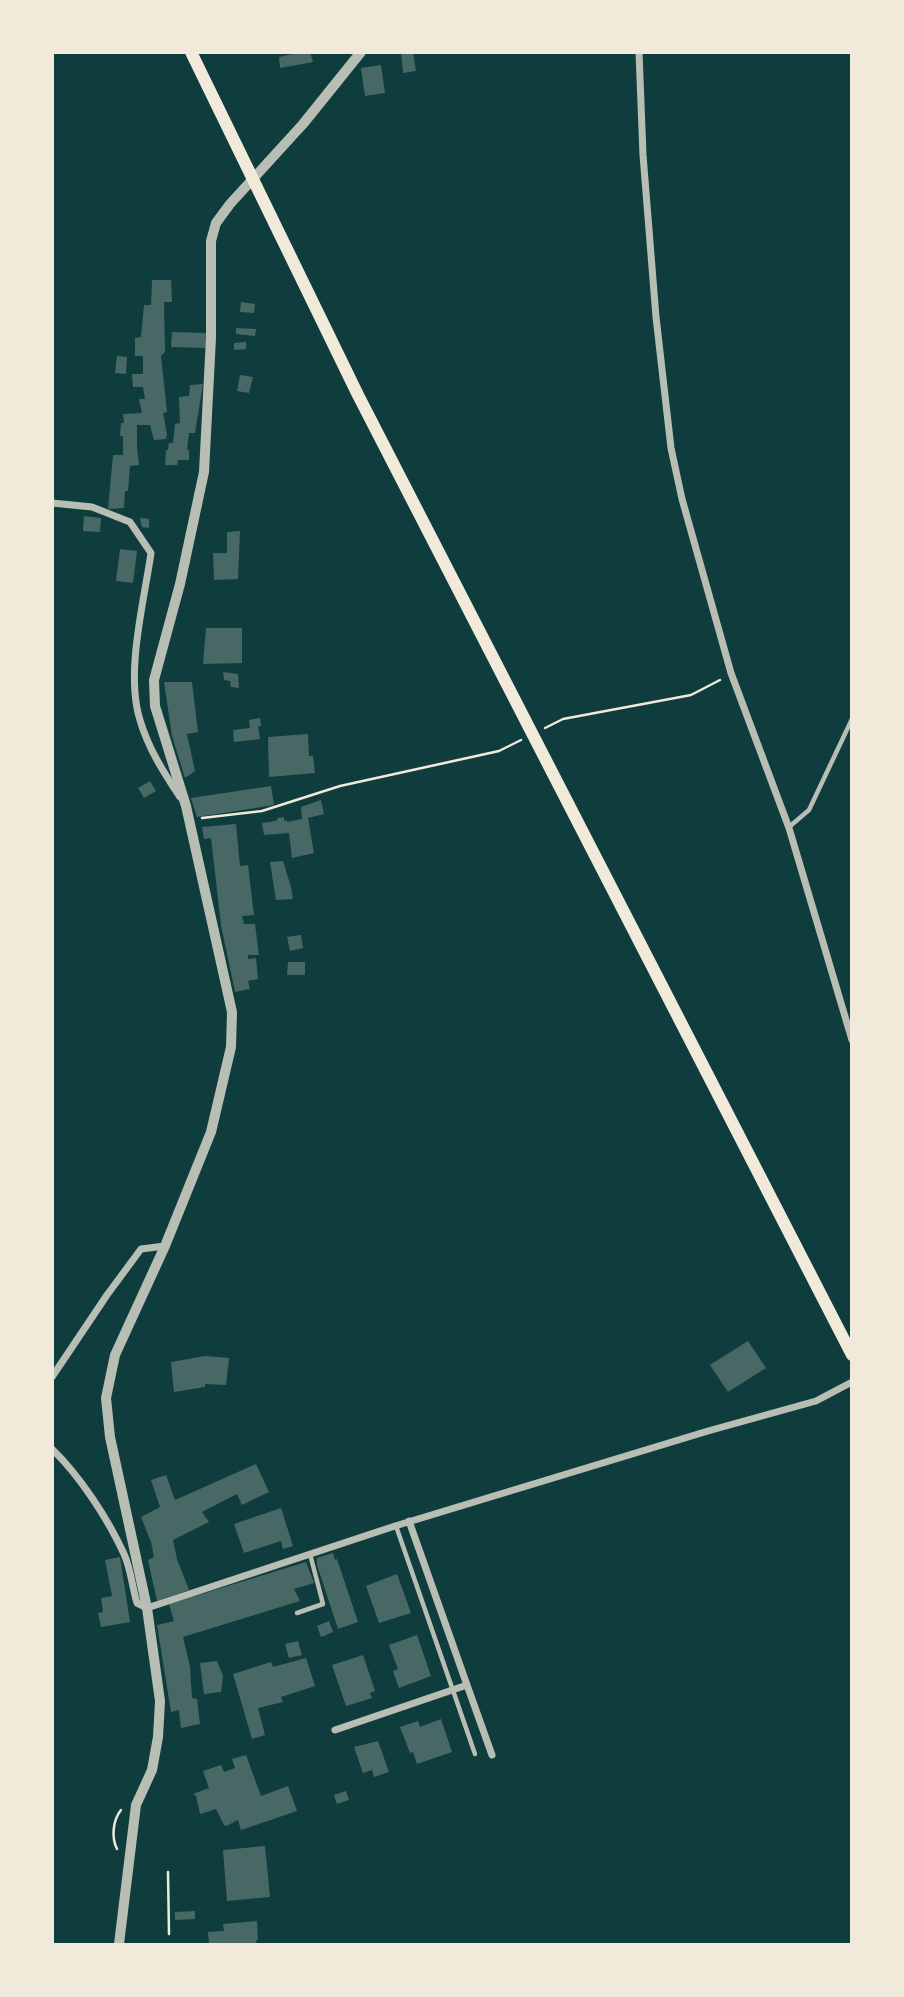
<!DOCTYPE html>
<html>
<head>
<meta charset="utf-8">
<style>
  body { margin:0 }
  #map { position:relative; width:904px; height:1997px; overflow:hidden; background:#0f3d3e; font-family:"DejaVu Sans",sans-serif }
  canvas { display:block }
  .frame { position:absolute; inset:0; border:54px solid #f1e9da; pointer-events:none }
</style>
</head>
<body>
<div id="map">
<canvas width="904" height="1997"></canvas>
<div class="frame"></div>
</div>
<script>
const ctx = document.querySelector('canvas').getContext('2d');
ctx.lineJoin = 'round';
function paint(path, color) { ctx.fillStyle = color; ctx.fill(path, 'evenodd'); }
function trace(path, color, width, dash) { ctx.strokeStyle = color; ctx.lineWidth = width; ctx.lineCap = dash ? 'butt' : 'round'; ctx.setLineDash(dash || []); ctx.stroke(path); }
paint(new Path2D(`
  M 301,52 L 310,52 L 313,62 L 280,68 L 279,57 Z
  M 401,52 L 413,52 L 416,71 L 403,73 Z
  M 381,65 L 385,93 L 365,96 L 361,68 Z
  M 152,280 L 171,280 L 172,302 L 164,302 L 165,352 L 161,356 L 167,412 L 163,413 L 167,434 L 166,439 L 154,440 L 150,425 L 137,425 L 137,447 L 139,465 L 130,466 L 128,491 L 125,491 L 124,508 L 108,509 L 113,455 L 123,455 L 123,436 L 120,436 L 121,423 L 124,423 L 123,414 L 142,413 L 139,399 L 145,399 L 143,387 L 133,387 L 132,374 L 143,374 L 143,356 L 135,356 L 135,338 L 141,337 L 144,305 L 151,305 Z
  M 241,302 L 255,304 L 254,313 L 240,312 Z
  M 236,328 L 256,329 L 255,336 L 236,334 Z
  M 172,332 L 207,333 L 206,348 L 171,347 Z
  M 246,342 L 246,349 L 234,350 L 234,343 Z
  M 117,356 L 127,357 L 126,374 L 115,373 Z
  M 240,375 L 253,377 L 249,393 L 237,391 Z
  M 203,384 L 195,433 L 189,433 L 187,450 L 189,450 L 189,460 L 178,460 L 177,465 L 165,465 L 166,450 L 168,450 L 169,443 L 173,443 L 175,424 L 180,423 L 179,397 L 189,396 L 190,385 Z
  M 84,516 L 101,518 L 100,532 L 83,531 Z
  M 140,518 L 149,519 L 149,528 L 142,527 Z
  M 240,531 L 238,579 L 214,580 L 213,553 L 227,553 L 227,532 Z
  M 120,549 L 137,551 L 133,583 L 116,581 Z
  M 206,628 L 242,628 L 242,663 L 203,664 Z
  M 223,672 L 238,674 L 239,688 L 231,687 L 230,681 L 224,680 Z
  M 164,682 L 192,682 L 198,732 L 187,734 L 195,771 L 185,778 L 172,736 Z
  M 260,718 L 261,726 L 258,726 L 260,739 L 234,742 L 233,730 L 250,728 L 249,720 Z
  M 308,734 L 309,756 L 313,756 L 315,773 L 269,777 L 268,737 Z
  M 150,781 L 156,791 L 144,798 L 138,788 Z
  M 271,786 L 274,805 L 249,809 L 197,817 L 191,798 Z
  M 321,800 L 324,814 L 308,818 L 314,853 L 292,858 L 289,833 L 264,835 L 262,823 L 276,821 L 278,818 L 284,817 L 284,821 L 287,820 L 287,822 L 302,819 L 301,807 Z
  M 236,824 L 240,866 L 248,865 L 254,915 L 242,916 L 244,924 L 255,924 L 259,955 L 248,955 L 248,959 L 256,958 L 258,979 L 248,981 L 250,989 L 235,992 L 221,925 L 211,838 L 204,839 L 202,827 Z
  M 283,861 L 291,887 L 293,899 L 276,900 L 270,862 Z
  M 301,935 L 303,948 L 290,951 L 287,937 Z
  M 288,962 L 305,962 L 305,975 L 287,975 Z
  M 748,1341 L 766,1368 L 728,1392 L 710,1365 Z
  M 205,1356 L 229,1358 L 226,1385 L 205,1384 L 205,1387 L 174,1392 L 171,1362 Z
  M 256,1464 L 269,1492 L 242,1505 L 237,1494 L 202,1512 L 209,1522 L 173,1540 L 177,1559 L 189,1590 L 157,1601 L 148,1560 L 154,1557 L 151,1542 L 141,1517 L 160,1507 L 151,1480 L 166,1475 L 175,1500 Z
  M 281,1508 L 293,1546 L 283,1549 L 281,1541 L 244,1553 L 234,1524 Z
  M 333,1553 L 335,1560 L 337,1559 L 358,1622 L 338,1629 L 317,1565 L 317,1558 Z
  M 120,1557 L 130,1622 L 101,1627 L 98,1613 L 103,1612 L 101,1598 L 112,1596 L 105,1560 Z
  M 306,1562 L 314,1583 L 294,1589 L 300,1601 L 183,1637 L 190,1667 L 192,1698 L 197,1699 L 200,1724 L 181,1728 L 179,1710 L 171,1712 L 157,1625 L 174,1621 L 169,1604 Z
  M 397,1574 L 411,1613 L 379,1623 L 366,1586 Z
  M 329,1621 L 333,1632 L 321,1637 L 317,1626 Z
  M 417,1635 L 431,1676 L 399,1688 L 393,1671 L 398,1669 L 389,1645 Z
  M 298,1641 L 302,1655 L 289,1658 L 285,1644 Z
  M 363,1655 L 375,1691 L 370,1693 L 372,1698 L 346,1706 L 332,1665 Z
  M 306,1658 L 315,1686 L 281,1697 L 283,1702 L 258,1708 L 265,1735 L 252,1739 L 233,1674 L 271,1662 L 273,1667 Z
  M 217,1661 L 223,1676 L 221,1692 L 204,1694 L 200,1663 Z
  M 441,1719 L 452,1752 L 417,1764 L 413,1752 L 410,1753 L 400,1727 L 418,1721 L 420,1727 Z
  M 378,1741 L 389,1772 L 374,1777 L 372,1770 L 363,1773 L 354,1747 Z
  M 246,1755 L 261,1796 L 288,1786 L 297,1811 L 241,1830 L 238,1820 L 226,1826 L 224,1825 L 216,1809 L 200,1814 L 196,1796 L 193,1794 L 209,1788 L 203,1771 L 221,1765 L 224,1772 L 235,1768 L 232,1759 Z
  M 346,1791 L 349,1800 L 337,1804 L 334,1795 Z
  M 265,1846 L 270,1897 L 227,1901 L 223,1850 Z
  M 195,1911 L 195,1919 L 175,1920 L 175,1912 Z
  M 257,1921 L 258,1940 L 256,1940 L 257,1944 L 209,1944 L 208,1932 L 224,1931 L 223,1924 Z`), '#486865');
trace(new Path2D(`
  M 545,728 L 563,719 L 691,695 L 720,680
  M 202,818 L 262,811 L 340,786 L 499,751 L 521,740
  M 117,1849 C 111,1837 113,1820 121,1810
  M 168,1872 L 169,1934`), '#f1e9da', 2.5);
trace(new Path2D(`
  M 789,827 L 809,810 L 852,719
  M 396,1526 L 475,1754
  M 297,1613 L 323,1604 L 310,1554`), '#b8beb3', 4.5);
trace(new Path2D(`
  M 639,52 L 643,155 L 656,317 L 671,448 L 682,499 L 731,673 L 789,828 L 852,1040
  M 52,503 L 92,507 L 130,522 L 151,553 C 144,602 125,673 140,720 C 148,748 164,773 180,797
  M 52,1377 L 107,1295 L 141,1249 L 165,1246
  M 52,1449 C 80,1476 108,1519 124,1554 C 131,1569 132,1587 137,1603 L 147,1608 L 395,1526 L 708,1431 L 816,1401 L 852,1382
  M 467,1685 L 492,1755
  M 335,1730 L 467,1685 L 409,1521`), '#b8beb3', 7);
trace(new Path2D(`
  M 119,1944 L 136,1805 L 152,1770 L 158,1737 L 160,1701 L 147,1608 L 110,1437 L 106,1398 L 115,1355 L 165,1246 L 211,1132 L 231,1047 L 232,1012 L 186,806 L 155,706 L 154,680 L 180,584 L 204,472 L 211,338 L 211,241 L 216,223 L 230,204 L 303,124 L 361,52`), '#b8beb3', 10);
trace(new Path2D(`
  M 191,52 L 358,395 L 852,1355`), '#f1e9da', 12);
</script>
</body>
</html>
